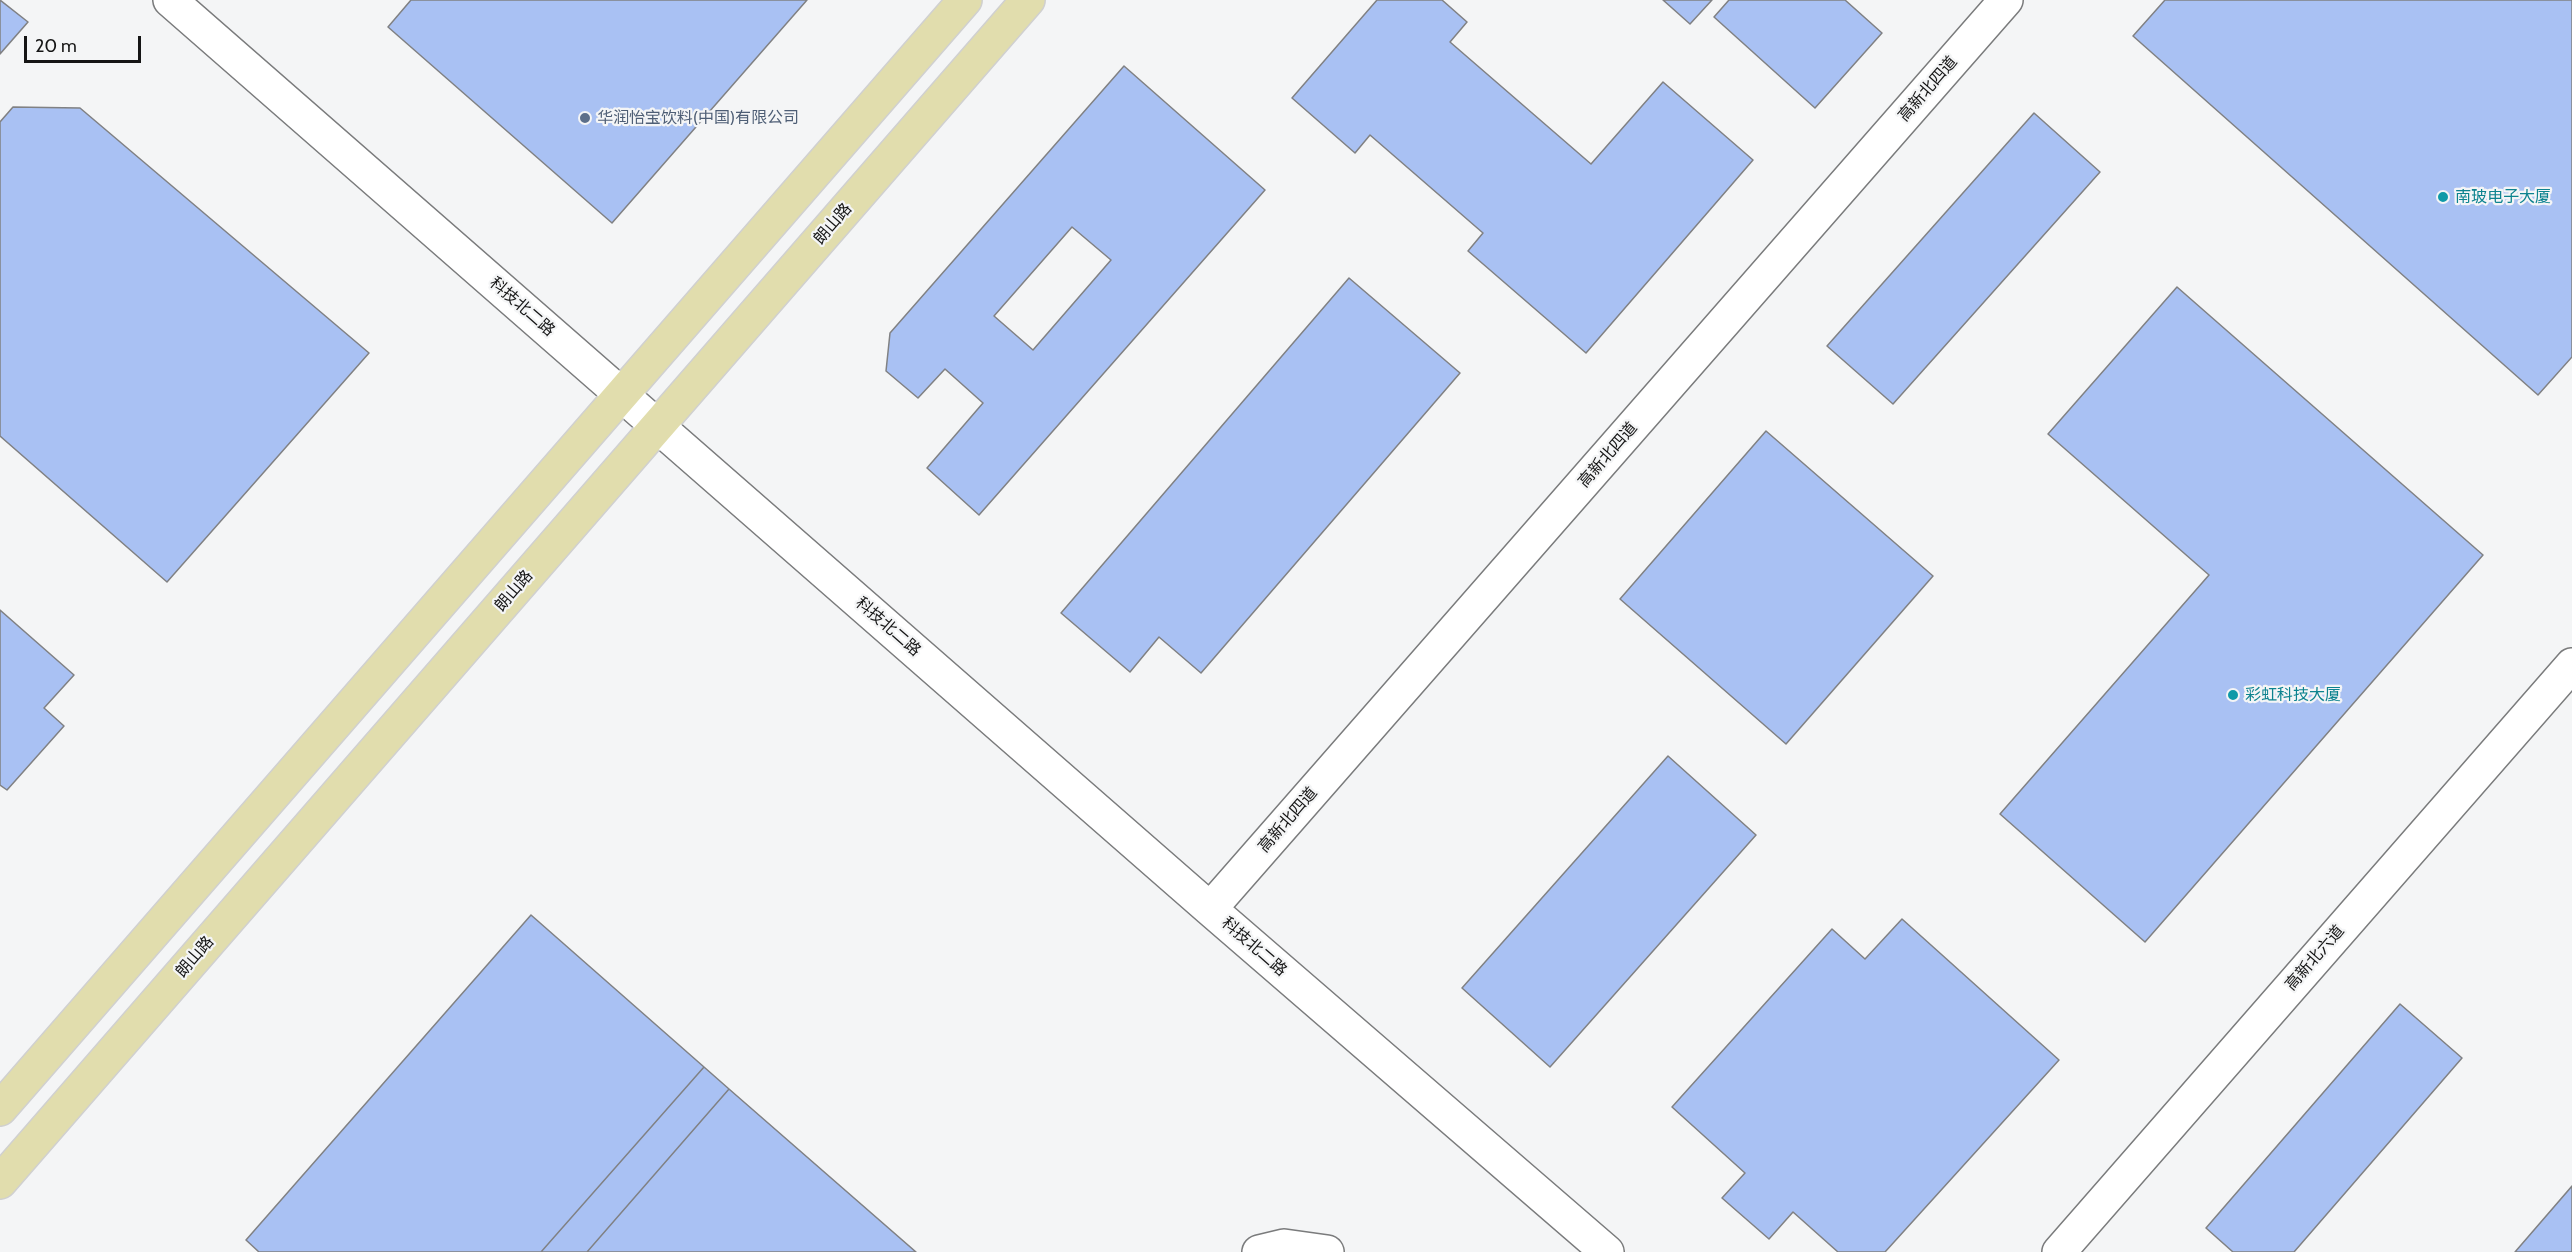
<!DOCTYPE html>
<html>
<head>
<meta charset="utf-8">
<style>
  body { margin:0 }
  #map { position:relative; width:2572px; height:1252px; overflow:hidden; background:#f4f5f6; font-family:Cabin,sans-serif }
  canvas { display:block }
  .scale { position:absolute; left:24px; top:36px; width:117px; height:27px; box-sizing:border-box; border:3px solid #151515; border-top:0; padding-left:8px; font-size:18px; line-height:21px; white-space:nowrap; color:#151515; -webkit-text-stroke:4px #f4f5f6; paint-order:stroke }
</style>
</head>
<body>
<div id="map">
<canvas width="2572" height="1252"></canvas>
<div class="scale">20 m</div>
</div>
<script>
const ctx = document.querySelector('canvas').getContext('2d');
ctx.lineJoin = 'round';
function paint(path, color) { ctx.fillStyle = color; ctx.fill(path, 'evenodd'); }
function trace(path, color, width, dash) { ctx.strokeStyle = color; ctx.lineWidth = width; ctx.lineCap = dash ? 'butt' : 'round'; ctx.setLineDash(dash || []); ctx.stroke(path); }
function label(font, color, halo, rows, align = 'center') {
  ctx.font = font + ' Cabin,"Noto Sans SC",sans-serif'; ctx.lineWidth = 4.5; ctx.setLineDash([]); ctx.textBaseline = 'middle'; ctx.strokeStyle = halo; ctx.fillStyle = color; for (const [text, x, y, turn = 0] of rows) {
    ctx.save(); ctx.translate(x, y); ctx.rotate((+turn || 0) * Math.PI / 180); ctx.textAlign = isNaN(turn) ? turn : align; if (halo) ctx.strokeText(text, 0, 0); ctx.fillText(text, 0, 0); ctx.restore();
  }
}
const building = new Path2D(`
  M 0,0 L 28,22 L 0,54 Z
  M 411,0 L 807,0 L 612,223 L 388,27 Z
  M 1377,0 L 1442,0 L 1467,22 L 1450,42 L 1591,164 L 1663,82 L 1753,160 L 1586,353 L 1468,251 L 1483,233 L 1370,135 L 1355,153 L 1292,98 Z
  M 1663,0 L 1712,0 L 1690,24 Z
  M 1729,0 L 1845,0 L 1882,33 L 1815,108 L 1714,17 Z
  M 2165,0 L 2572,0 L 2572,357 L 2538,395 L 2133,36 Z
  M 1124,66 L 1265,190 L 979,515 L 927,468 L 983,403 L 945,369 L 918,398 L 886,371 L 890,333 ZM 1072,227 L 1111,260 L 1033,350 L 994,316 Z
  M 13,107 L 80,108 L 369,353 L 167,582 L 0,436 L 0,122 Z
  M 2034,113 L 2100,172 L 1893,404 L 1827,346 Z
  M 1349,278 L 1460,373 L 1201,673 L 1159,637 L 1130,672 L 1061,613 Z
  M 2177,287 L 2483,555 L 2145,942 L 2000,814 L 2209,575 L 2048,434 Z
  M 1766,431 L 1933,576 L 1786,744 L 1620,599 Z
  M 0,610 L 74,675 L 44,708 L 64,726 L 7,790 L 0,785 Z
  M 1668,756 L 1756,835 L 1550,1067 L 1462,988 Z
  M 531,915 L 704,1067 L 541,1252 L 259,1252 L 246,1240 Z
  M 1902,919 L 2059,1060 L 1885,1252 L 1838,1252 L 1793,1212 L 1769,1239 L 1722,1198 L 1745,1173 L 1672,1107 L 1832,929 L 1865,959 Z
  M 2400,1004 L 2462,1058 L 2294,1252 L 2233,1252 L 2206,1228 Z
  M 704,1067 L 729,1089 L 587,1252 L 541,1252 Z
  M 729,1089 L 916,1252 L 587,1252 Z
  M 2572,1186 L 2572,1252 L 2515,1252 Z`);
paint(building, '#a9c1f3');
trace(building, '#808183', 1.5);
const minor = new Path2D(`
  M 170,0 L 1210,909 L 1607,1252
  M 1210,909 L 2006,0
  M 1259,1252 L 1284,1246 L 1327,1252
  M 2059,1252 L 2572,665`);
const major = new Path2D(`
  M 0,1109 L 965,0
  M 0,1182 L 1028,0`);
trace(minor, '#7a7b7c', 36);
trace(major, '#d0d0d0', 36);
trace(minor, '#fff', 33);
trace(major, '#e1ddad', 33);
for (const [x, y, r, color] of [
  [585,118,6,"#5c6f8a"],
  [2443,197,6,"#0f9aa8"],
  [2233,695,6,"#0f9aa8"]
]) { const dot = new Path2D(); dot.arc(x, y, r, 0, 2 * Math.PI); ctx.fillStyle = color; ctx.fill(dot); trace(dot, '#f4f5f6', 2); }
label('16px', '#151515', '#f4f5f6', [
  ["高新北四道",1928,89,-49],
  ["朗山路",833,224,-49],
  ["科技北二路",522,307,41],
  ["高新北四道",1608,455,-49],
  ["朗山路",514,591,-49],
  ["科技北二路",888,627,41],
  ["高新北四道",1288,820,-49],
  ["科技北二路",1254,947,41],
  ["朗山路",195,957,-49],
  ["高新北六道",2315,958,-49]
]);
label('16px', '#4e5e75', '#f4f5f6', [
  ["华润怡宝饮料(中国)有限公司",597,118]
], 'left');
label('16px', '#0d838f', '#f4f5f6', [
  ["南玻电子大厦",2455,197],
  ["彩虹科技大厦",2245,695]
], 'left');
</script>
</body>
</html>
